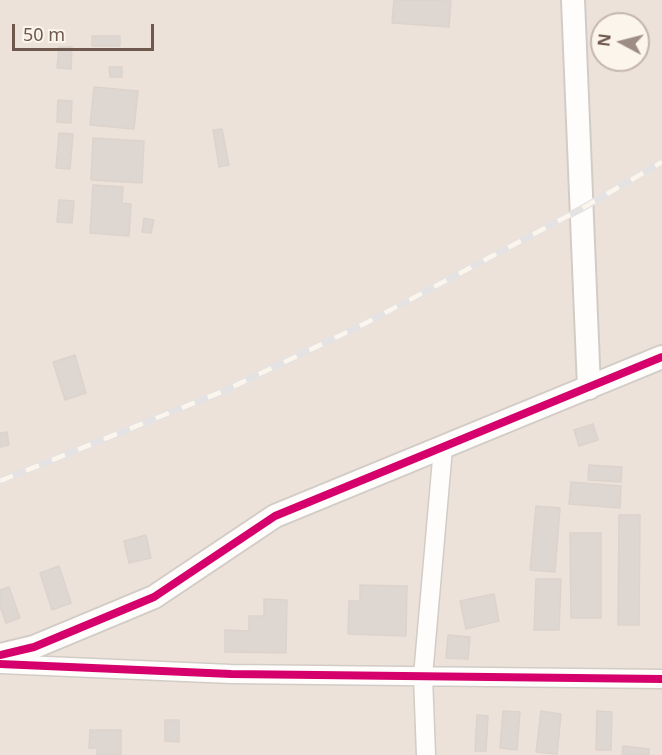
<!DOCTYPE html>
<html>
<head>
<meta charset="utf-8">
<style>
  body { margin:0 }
  #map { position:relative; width:662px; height:755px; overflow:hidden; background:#f5f0ea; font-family:"Noto Sans",sans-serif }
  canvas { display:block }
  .north { position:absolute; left:590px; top:12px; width:60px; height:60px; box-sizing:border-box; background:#fcf5ec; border:2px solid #c4b6ad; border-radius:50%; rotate:277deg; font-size:16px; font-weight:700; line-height:24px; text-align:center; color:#6f584e }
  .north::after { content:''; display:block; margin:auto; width:21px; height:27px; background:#9e8d85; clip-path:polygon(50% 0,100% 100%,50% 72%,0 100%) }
  .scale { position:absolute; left:12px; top:24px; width:142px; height:27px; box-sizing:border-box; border:3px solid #6f584e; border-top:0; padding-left:8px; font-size:18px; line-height:21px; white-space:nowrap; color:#6f584e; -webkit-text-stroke:4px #fcf5ec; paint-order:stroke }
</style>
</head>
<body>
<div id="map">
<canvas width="662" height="755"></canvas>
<div class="north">N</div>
<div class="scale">50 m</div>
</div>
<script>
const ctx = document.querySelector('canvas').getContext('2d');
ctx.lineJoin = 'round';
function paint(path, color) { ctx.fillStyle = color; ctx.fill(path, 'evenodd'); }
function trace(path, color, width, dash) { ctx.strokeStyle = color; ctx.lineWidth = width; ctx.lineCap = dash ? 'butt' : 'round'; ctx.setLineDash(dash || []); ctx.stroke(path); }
paint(new Path2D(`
  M 0,0 L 662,0 L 662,755 L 0,755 ZM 602,24 L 638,24 L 638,60 L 602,60 Z`), '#ede2d9');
const building = new Path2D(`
  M 394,0 L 451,1 L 449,27 L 392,23 Z
  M 92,36 L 120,36 L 120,46 L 92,46 Z
  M 59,47 L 72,47 L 71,69 L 57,68 Z
  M 109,67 L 122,67 L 122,77 L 110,77 Z
  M 94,87 L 138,91 L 134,129 L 90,125 Z
  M 58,100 L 72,101 L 71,123 L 57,122 Z
  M 222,129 L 229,165 L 219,167 L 213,130 Z
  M 59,133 L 73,134 L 70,169 L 56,168 Z
  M 93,138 L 144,141 L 142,183 L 91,180 Z
  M 93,185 L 123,187 L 122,203 L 131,204 L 129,236 L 90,233 Z
  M 59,200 L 74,201 L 72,223 L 57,222 Z
  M 144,218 L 154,220 L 151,233 L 142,232 Z
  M 75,355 L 86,393 L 65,400 L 53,362 Z
  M 593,424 L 598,440 L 579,446 L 574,430 Z
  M 7,432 L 9,445 L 0,447 L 0,433 Z
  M 589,465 L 622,467 L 621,482 L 588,480 Z
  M 571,482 L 621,486 L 620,508 L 569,504 Z
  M 536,506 L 560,508 L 555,572 L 530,570 Z
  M 619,515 L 640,515 L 639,625 L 618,625 Z
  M 570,533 L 601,533 L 601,618 L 571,618 Z
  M 146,535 L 151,558 L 129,563 L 124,541 Z
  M 59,566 L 71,603 L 52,610 L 40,573 Z
  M 536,579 L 561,579 L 559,630 L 534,630 Z
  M 360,585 L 407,586 L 406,636 L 348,634 L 349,601 L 360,601 Z
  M 9,587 L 20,618 L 6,623 L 0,606 L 0,590 Z
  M 494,594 L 499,621 L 466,629 L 460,601 Z
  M 264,599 L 287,600 L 286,653 L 225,652 L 225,630 L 249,631 L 249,616 L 264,616 Z
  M 448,635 L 470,637 L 468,659 L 446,658 Z
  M 503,711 L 520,712 L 517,750 L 500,748 Z
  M 541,711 L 561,714 L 557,754 L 536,752 Z
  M 597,711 L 612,712 L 611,750 L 596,750 Z
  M 477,715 L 488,716 L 486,751 L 475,751 Z
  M 165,720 L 179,720 L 179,742 L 165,741 Z
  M 90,730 L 121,730 L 121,755 L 97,755 L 97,748 L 89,748 Z
  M 623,746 L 649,749 L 649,755 L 622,755 Z`);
paint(building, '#ded6d0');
trace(building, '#ddd3cd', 1.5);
const minor = new Path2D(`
  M 0,664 L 231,674 L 662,679
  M 426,755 L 423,676 L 443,448`);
const tertiary = new Path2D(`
  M 573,0 L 589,388
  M 0,655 L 34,647 L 154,597 L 275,516 L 662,357`);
trace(minor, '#d2ccc6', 21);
trace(tertiary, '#d2ccc6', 26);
trace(minor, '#fefdfc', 18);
trace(tertiary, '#fefdfc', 22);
const rail = new Path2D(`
  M 0,481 L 226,390 L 364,324 L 581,209 L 662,162`);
trace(rail, '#e4e2e3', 7);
trace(rail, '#fcf5ec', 4.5, [14]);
trace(new Path2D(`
  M 0,655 L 34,647 L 154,597 L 275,516 L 662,357
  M 0,664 L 231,674 L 662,679`), '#d6006c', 8);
</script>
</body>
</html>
